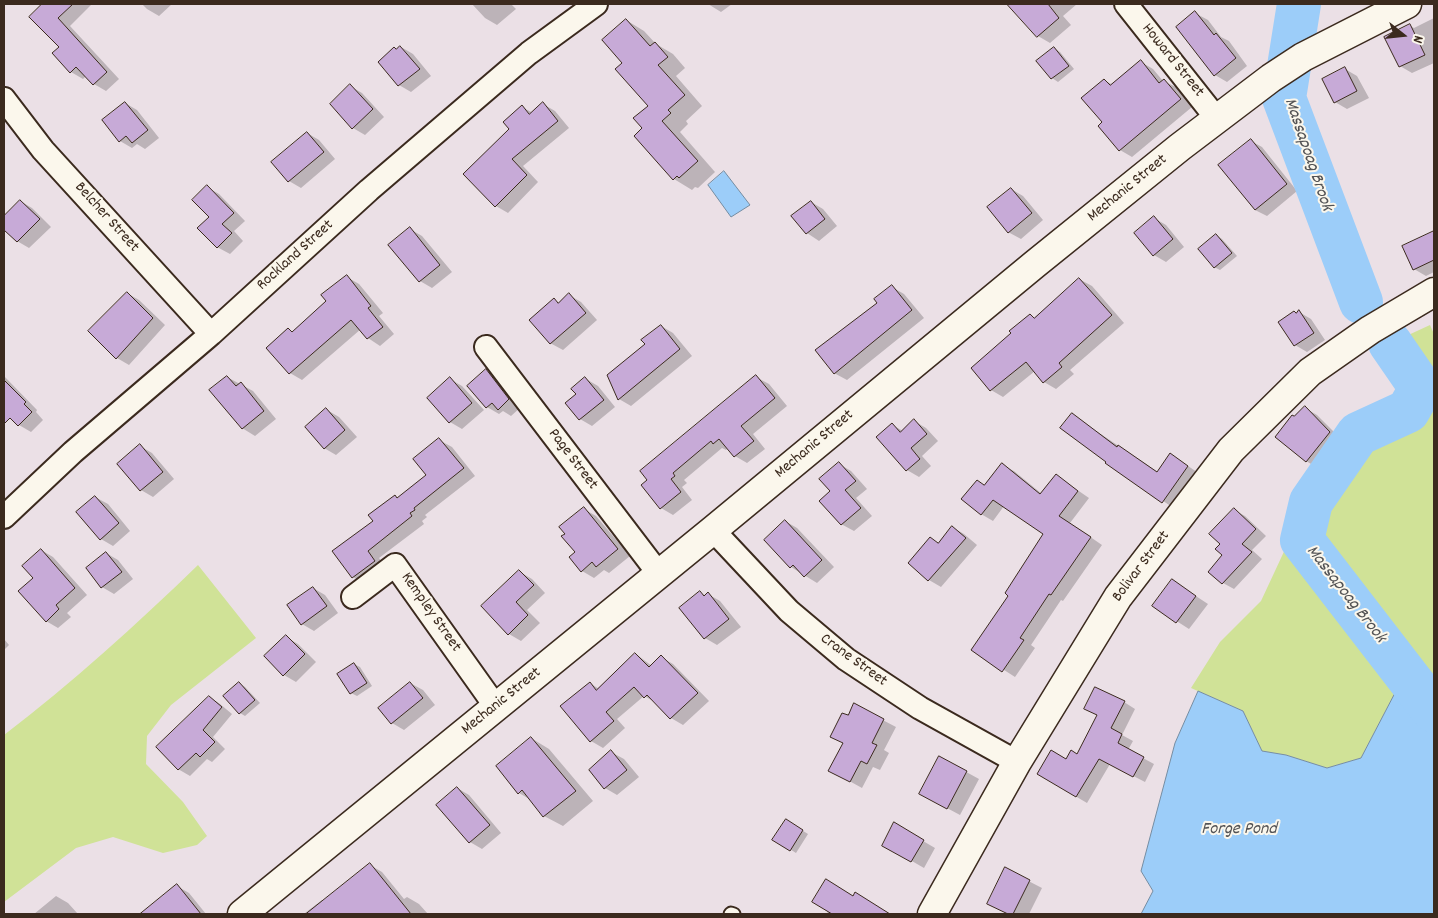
<!DOCTYPE html>
<html>
<head>
<meta charset="utf-8">
<style>
  body { margin:0 }
  #map { position:relative; width:1438px; height:918px; overflow:hidden; background:#ebe0e6; font-family:Dekko,sans-serif }
  canvas { display:block }
  .frame { position:absolute; inset:0; border:5px solid #3b2a1e; pointer-events:none }
  .north { position:absolute; left:1378px; top:10px; width:50px; height:50px; -webkit-text-stroke:4px #fbf7ec; paint-order:stroke; rotate:106deg; font-size:14px; font-weight:700; line-height:20px; text-align:center; color:#3b2a1e }
  .north::after { content:''; display:block; margin:auto; width:18px; height:22px; background:#3b2a1e; clip-path:polygon(50% 0,100% 100%,50% 72%,0 100%) }
</style>
</head>
<body>
<div id="map">
<canvas width="1438" height="918"></canvas>
<div class="frame"></div>
<div class="north">N</div>
</div>
<script>
const ctx = document.querySelector('canvas').getContext('2d');
ctx.lineJoin = 'round';
function paint(path, color) { ctx.fillStyle = color; ctx.fill(path, 'evenodd'); }
function trace(path, color, width, dash) { ctx.strokeStyle = color; ctx.lineWidth = width; ctx.lineCap = dash ? 'butt' : 'round'; ctx.setLineDash(dash || []); ctx.stroke(path); }
function label(font, color, halo, rows, align = 'center') {
  ctx.font = font + ' Dekko,sans-serif'; ctx.lineWidth = 4; ctx.setLineDash([]); ctx.textBaseline = 'middle'; ctx.strokeStyle = halo; ctx.fillStyle = color; for (const [text, x, y, turn = 0] of rows) {
    ctx.save(); ctx.translate(x, y); ctx.rotate((+turn || 0) * Math.PI / 180); ctx.textAlign = isNaN(turn) ? turn : align; if (halo) ctx.strokeText(text, 0, 0); ctx.fillText(text, 0, 0); ctx.restore();
  }
}
paint(new Path2D(`
  M 1430,325 L 1434,334 L 1434,687 L 1396,691 L 1361,758 L 1327,768 L 1286,755 L 1262,751 L 1243,711 L 1191,688 L 1220,642 L 1261,601 L 1295,528 L 1312,481 L 1370,415 L 1410,387 L 1378,349 Z
  M 198,565 L 256,638 L 171,705 L 147,736 L 146,764 L 183,802 L 207,836 L 197,845 L 163,853 L 113,837 L 76,848 L 4,902 L 4,735 C 72,683 136,625 198,565 Z`), '#d0e297');
const water = new Path2D(`
  M 724,171 L 750,205 L 731,217 L 708,185 Z
  M 1434,687 L 1434,914 L 1141,914 L 1153,891 L 1141,871 L 1175,743 L 1198,691 L 1243,711 L 1262,751 L 1286,755 L 1327,768 L 1361,758 L 1396,691 Z`);
paint(water, '#9ccdf9');
trace(water, '#758ca1', 1);
paint(new Path2D(`
  M 44,4 L 92,4 L 70,26 L 119,79 L 106,91 L 94,84 L 86,76 L 83,79 L 71,72 L 60,47 L 31,17 Z
  M 142,4 L 172,4 L 159,16 L 147,9 Z
  M 472,4 L 511,4 L 516,9 L 497,25 L 485,18 Z
  M 708,4 L 732,4 L 721,12 Z
  M 1018,4 L 1077,4 L 1063,16 L 1071,25 L 1050,43 L 1038,36 L 1013,8 Z
  M 1195,13 L 1208,20 L 1221,37 L 1229,41 L 1247,66 L 1227,82 L 1215,75 Z
  M 1434,18 L 1434,63 L 1412,73 L 1400,66 L 1410,26 L 1414,28 Z
  M 626,20 L 644,31 L 656,44 L 673,54 L 685,68 L 676,76 L 702,106 L 686,121 L 688,124 L 680,132 L 715,172 L 698,188 L 695,187 L 692,190 L 674,179 L 635,136 L 644,128 L 650,106 L 624,63 Z
  M 401,47 L 413,54 L 431,76 L 411,92 L 399,85 L 379,62 Z
  M 1054,48 L 1060,52 L 1074,69 L 1058,82 L 1052,78 L 1038,61 Z
  M 1141,62 L 1153,69 L 1163,81 L 1176,87 L 1192,107 L 1132,157 L 1120,150 L 1104,123 L 1104,80 L 1113,85 Z
  M 1345,69 L 1357,76 L 1369,98 L 1347,109 L 1335,102 Z
  M 350,86 L 362,93 L 384,117 L 365,135 L 353,128 Z
  M 125,103 L 137,110 L 159,138 L 145,149 L 137,144 L 132,148 L 120,141 Z
  M 543,104 L 555,111 L 569,128 L 523,166 L 538,182 L 508,213 L 496,206 L 464,174 L 510,129 L 522,107 L 533,113 Z
  M 307,133 L 319,140 L 335,159 L 301,188 L 289,181 L 273,162 Z
  M 1251,141 L 1262,147 L 1297,191 L 1267,216 L 1255,210 Z
  M 207,187 L 219,194 L 245,221 L 234,231 L 243,241 L 230,254 L 217,247 L 211,217 Z
  M 1011,189 L 1023,196 L 1043,220 L 1021,239 L 1008,232 Z
  M 20,201 L 32,208 L 51,227 L 29,248 L 17,241 L 4,228 L 4,217 Z
  M 811,202 L 823,209 L 837,226 L 819,241 L 807,233 Z
  M 1154,218 L 1166,225 L 1184,247 L 1166,262 L 1154,255 Z
  M 410,229 L 422,236 L 452,272 L 432,288 L 420,281 Z
  M 1434,233 L 1434,272 L 1426,276 L 1414,269 L 1404,247 Z
  M 1216,235 L 1222,239 L 1237,256 L 1220,270 L 1214,267 Z
  M 347,277 L 359,284 L 383,313 L 379,316 L 394,334 L 380,346 L 368,338 L 361,329 L 302,380 L 290,373 L 268,348 L 293,333 L 328,302 Z
  M 1079,279 L 1092,286 L 1124,323 L 1070,370 L 1074,374 L 1056,389 L 1044,382 L 1035,371 L 1003,397 L 991,390 L 1013,333 L 1030,315 L 1035,318 Z
  M 892,287 L 904,294 L 924,318 L 847,380 L 834,373 L 879,303 Z
  M 127,293 L 139,300 L 165,325 L 129,365 L 117,358 Z
  M 569,295 L 581,302 L 597,320 L 563,350 L 550,343 L 554,300 L 560,303 Z
  M 1299,312 L 1311,319 L 1325,340 L 1307,352 L 1295,345 L 1296,314 Z
  M 661,326 L 673,333 L 692,356 L 631,406 L 619,399 L 647,345 Z
  M 487,371 L 499,378 L 521,407 L 511,416 L 503,411 L 499,414 L 487,407 Z
  M 4,376 L 37,410 L 36,412 L 43,420 L 31,432 L 19,425 L 4,410 Z
  M 227,377 L 253,391 L 276,419 L 255,436 L 242,428 Z
  M 756,377 L 769,384 L 787,406 L 753,434 L 765,449 L 747,463 L 735,456 L 728,448 L 726,450 L 722,448 L 684,480 L 687,483 L 682,487 L 692,500 L 673,515 L 661,508 L 643,485 Z
  M 450,379 L 462,386 L 484,410 L 462,429 L 450,422 Z
  M 586,379 L 598,386 L 615,407 L 592,426 L 580,419 L 567,403 L 577,394 Z
  M 1305,408 L 1317,415 L 1342,440 L 1318,468 L 1306,461 Z
  M 327,410 L 339,417 L 357,437 L 336,455 L 324,448 Z
  M 1072,415 L 1158,472 L 1182,462 L 1200,474 L 1175,509 L 1107,463 Z
  M 914,421 L 926,428 L 938,441 L 922,456 L 931,466 L 919,477 L 907,470 L 892,425 L 903,431 Z
  M 439,440 L 452,447 L 475,476 L 425,515 L 427,517 L 422,521 L 424,524 L 379,558 L 387,568 L 365,584 L 353,577 L 395,496 L 399,498 L 428,475 Z
  M 140,446 L 152,453 L 174,479 L 153,497 L 141,490 L 118,464 Z
  M 839,464 L 851,471 L 867,489 L 856,498 L 872,516 L 854,531 L 841,524 L 832,491 Z
  M 1002,465 L 1014,471 L 1042,494 L 1057,476 L 1089,498 L 1070,523 L 1102,545 L 1063,601 L 1061,600 L 1031,645 L 1035,648 L 1015,677 L 973,650 L 1010,595 L 1045,533 L 1004,506 L 993,521 L 981,514 L 985,486 Z
  M 95,497 L 108,504 L 130,531 L 113,546 L 101,539 Z
  M 584,509 L 596,516 L 630,556 L 609,573 L 604,570 L 594,578 L 582,571 L 576,553 Z
  M 1234,510 L 1245,516 L 1266,536 L 1252,550 L 1262,559 L 1234,589 L 1223,583 L 1223,555 L 1222,544 Z
  M 785,521 L 797,528 L 834,567 L 817,583 L 791,567 L 766,540 Z
  M 952,527 L 964,534 L 977,545 L 941,587 L 929,580 L 910,563 L 931,539 L 939,544 Z
  M 41,550 L 53,557 L 87,595 L 67,613 L 71,617 L 58,628 L 46,621 L 35,578 Z
  M 106,553 L 118,560 L 133,579 L 114,594 L 102,587 Z
  M 520,572 L 532,579 L 545,593 L 527,610 L 540,623 L 521,641 L 509,634 Z
  M 1173,581 L 1208,604 L 1189,629 L 1153,606 Z
  M 313,588 L 325,595 L 338,613 L 314,631 L 302,624 Z
  M 701,593 L 706,596 L 708,594 L 720,601 L 741,627 L 717,645 L 705,638 Z
  M 286,637 L 298,644 L 316,662 L 296,682 L 284,675 Z
  M 4,639 L 9,645 L 4,650 Z
  M 636,654 L 652,666 L 661,657 L 673,664 L 709,701 L 683,725 L 671,718 L 657,703 L 644,696 L 617,719 L 625,728 L 603,748 L 591,741 L 590,683 L 599,689 Z
  M 354,664 L 360,667 L 372,686 L 357,696 L 351,693 Z
  M 239,683 L 245,687 L 260,703 L 245,716 L 240,713 Z
  M 410,683 L 423,690 L 435,705 L 404,730 L 392,723 Z
  M 209,697 L 220,704 L 232,714 L 213,737 L 225,749 L 212,762 L 207,759 L 190,776 L 178,769 Z
  M 1124,702 L 1135,709 L 1122,735 L 1133,741 L 1128,750 L 1154,764 L 1145,782 L 1110,764 L 1087,803 L 1038,774 L 1078,756 L 1098,716 L 1086,709 Z
  M 854,705 L 896,727 L 884,750 L 889,753 L 880,770 L 873,767 L 862,788 L 842,777 L 844,743 L 831,736 L 848,717 Z
  M 531,738 L 549,749 L 593,801 L 563,826 L 544,816 L 531,800 L 519,793 L 497,766 Z
  M 611,752 L 624,759 L 639,777 L 617,795 L 605,788 Z
  M 939,757 L 979,779 L 960,815 L 932,800 Z
  M 457,788 L 469,795 L 501,833 L 482,849 L 470,842 Z
  M 792,824 L 808,834 L 796,853 L 774,839 Z
  M 894,824 L 935,848 L 924,868 L 884,845 Z
  M 370,865 L 382,872 L 404,899 L 407,897 L 419,904 L 428,914 L 306,914 L 305,913 L 322,900 L 324,901 Z
  M 1005,869 L 1042,888 L 1029,914 L 1008,914 L 1000,910 Z
  M 177,886 L 189,893 L 206,914 L 142,914 Z
  M 56,896 L 68,903 L 78,914 L 34,914 Z
  M 829,911 L 883,911 L 881,914 L 829,914 L 827,913 Z`), '#0003');
trace(new Path2D(`
  M 1299,4 L 1284,98 L 1361,302
  M 1390,343 L 1421,388 L 1408,411 L 1358,434 L 1311,502 L 1302,540 L 1434,711`), '#9ccdf9', 44);
const building = new Path2D(`
  M 42,4 L 73,4 L 58,18 L 107,72 L 93,85 L 76,67 L 70,73 L 52,53 L 59,47 L 29,17 Z
  M 1007,4 L 1048,4 L 1059,18 L 1037,37 Z
  M 1195,11 L 1214,35 L 1216,33 L 1236,58 L 1214,76 L 1176,27 Z
  M 626,19 L 650,46 L 655,42 L 668,57 L 658,65 L 685,95 L 668,110 L 671,113 L 662,121 L 698,161 L 679,178 L 677,176 L 673,180 L 634,136 L 642,128 L 633,118 L 648,106 L 615,69 L 622,63 L 602,40 Z
  M 1410,24 L 1425,55 L 1399,67 L 1384,37 Z
  M 400,46 L 420,69 L 398,86 L 378,62 L 394,47 L 396,49 Z
  M 1054,47 L 1069,66 L 1051,79 L 1036,61 Z
  M 1141,60 L 1159,83 L 1164,79 L 1181,99 L 1119,151 L 1098,126 L 1102,122 L 1081,98 L 1104,79 L 1110,85 Z
  M 1345,67 L 1357,91 L 1334,103 L 1322,79 Z
  M 350,84 L 373,109 L 352,129 L 330,104 Z
  M 125,102 L 148,130 L 132,143 L 126,136 L 119,142 L 102,120 Z
  M 543,102 L 558,121 L 512,159 L 527,175 L 495,207 L 463,174 L 509,129 L 503,122 L 522,105 L 529,114 Z
  M 307,132 L 324,152 L 288,182 L 271,162 Z
  M 1251,139 L 1287,184 L 1255,210 L 1218,165 Z
  M 207,185 L 234,213 L 222,224 L 232,233 L 217,248 L 197,228 L 209,217 L 192,200 Z
  M 1011,188 L 1032,213 L 1008,233 L 987,207 Z
  M 20,200 L 40,219 L 17,242 L 4,230 L 4,216 Z
  M 811,201 L 825,219 L 806,234 L 791,216 Z
  M 1154,216 L 1173,239 L 1153,256 L 1134,233 Z
  M 410,227 L 440,265 L 419,282 L 388,245 Z
  M 1434,231 L 1434,260 L 1413,270 L 1402,246 Z
  M 1216,234 L 1232,253 L 1214,268 L 1198,249 Z
  M 347,275 L 371,306 L 368,308 L 383,327 L 367,339 L 351,320 L 289,374 L 266,348 L 288,328 L 292,332 L 326,301 L 321,295 Z
  M 1079,278 L 1112,315 L 1059,363 L 1062,367 L 1043,383 L 1026,362 L 990,391 L 971,368 L 1011,333 L 1009,331 L 1030,314 L 1034,318 Z
  M 892,285 L 912,310 L 834,374 L 815,350 L 877,303 L 874,299 Z
  M 127,292 L 153,318 L 116,359 L 88,331 Z
  M 569,293 L 586,313 L 550,344 L 529,320 L 554,298 L 558,303 Z
  M 1299,310 L 1314,333 L 1294,346 L 1278,322 L 1294,311 L 1296,313 Z
  M 661,325 L 680,349 L 618,400 L 607,375 L 645,344 L 641,340 Z
  M 486,369 L 509,399 L 498,410 L 492,403 L 486,408 L 467,386 Z
  M 756,375 L 775,398 L 741,426 L 754,441 L 734,457 L 719,439 L 713,444 L 711,441 L 673,473 L 675,476 L 671,479 L 681,492 L 660,509 L 641,485 L 647,480 L 640,471 Z
  M 227,376 L 236,386 L 241,382 L 264,411 L 242,429 L 209,390 Z
  M 450,377 L 472,403 L 449,423 L 427,398 Z
  M 585,377 L 604,400 L 579,420 L 565,403 L 576,394 L 571,389 Z
  M 4,380 L 26,402 L 24,404 L 32,412 L 18,426 L 10,418 L 4,424 Z
  M 1305,406 L 1330,432 L 1306,462 L 1275,437 L 1292,415 L 1294,416 Z
  M 326,408 L 345,430 L 324,449 L 305,427 Z
  M 1072,413 L 1117,447 L 1118,445 L 1157,472 L 1170,453 L 1188,466 L 1162,503 L 1105,463 L 1106,462 L 1060,428 Z
  M 914,419 L 927,434 L 911,448 L 920,459 L 906,471 L 876,437 L 892,423 L 900,432 Z
  M 439,438 L 464,468 L 414,508 L 415,510 L 410,513 L 412,516 L 368,551 L 375,561 L 352,578 L 332,551 L 373,521 L 368,515 L 395,495 L 397,498 L 426,475 L 413,459 Z
  M 140,444 L 163,472 L 140,491 L 117,464 Z
  M 839,462 L 856,481 L 845,490 L 861,508 L 841,525 L 819,501 L 830,491 L 819,479 Z
  M 1002,463 L 1040,494 L 1056,474 L 1078,491 L 1059,516 L 1091,537 L 1051,595 L 1049,594 L 1020,638 L 1024,640 L 1002,672 L 971,650 L 1008,596 L 1005,593 L 1043,534 L 993,500 L 981,515 L 961,499 L 977,480 L 984,485 Z
  M 95,496 L 119,523 L 100,540 L 76,512 Z
  M 584,507 L 618,549 L 596,567 L 592,562 L 581,572 L 569,557 L 575,552 L 561,536 L 565,534 L 559,527 Z
  M 1234,508 L 1256,529 L 1242,544 L 1252,552 L 1222,584 L 1208,572 L 1222,555 L 1215,549 L 1220,544 L 1209,534 Z
  M 785,520 L 822,560 L 804,577 L 793,565 L 790,568 L 764,540 Z
  M 952,526 L 966,538 L 928,581 L 908,563 L 930,537 L 938,543 Z
  M 41,549 L 75,588 L 56,605 L 59,609 L 46,622 L 18,591 L 33,578 L 22,566 Z
  M 106,552 L 122,572 L 101,588 L 86,568 Z
  M 519,570 L 534,585 L 516,602 L 528,615 L 508,635 L 481,606 Z
  M 1172,579 L 1196,596 L 1176,623 L 1152,606 Z
  M 313,587 L 327,606 L 301,625 L 287,605 Z
  M 700,591 L 704,596 L 708,592 L 729,619 L 704,639 L 679,608 Z
  M 286,635 L 305,654 L 283,676 L 264,656 Z
  M 635,653 L 649,667 L 661,655 L 698,693 L 670,719 L 647,695 L 644,698 L 634,687 L 606,712 L 614,721 L 590,742 L 560,706 L 590,682 L 596,690 Z
  M 354,663 L 367,683 L 350,694 L 337,674 Z
  M 239,682 L 255,700 L 239,714 L 223,696 Z
  M 410,682 L 423,698 L 391,724 L 378,708 Z
  M 1095,687 L 1125,701 L 1111,728 L 1122,734 L 1118,743 L 1144,757 L 1133,777 L 1099,759 L 1076,797 L 1037,774 L 1051,750 L 1066,759 L 1071,750 L 1077,754 L 1097,715 L 1084,709 Z
  M 209,696 L 222,707 L 203,730 L 215,742 L 200,757 L 196,753 L 178,770 L 156,747 Z
  M 854,703 L 884,719 L 872,743 L 877,745 L 867,764 L 861,761 L 850,782 L 828,771 L 843,743 L 830,737 L 842,713 L 848,715 Z
  M 531,737 L 576,791 L 543,817 L 522,790 L 518,794 L 496,766 Z
  M 611,750 L 627,770 L 604,789 L 589,770 Z
  M 939,756 L 967,771 L 947,809 L 919,794 Z
  M 457,787 L 490,825 L 469,843 L 436,805 Z
  M 786,819 L 803,830 L 790,851 L 772,840 Z
  M 894,822 L 924,840 L 911,862 L 882,846 Z
  M 370,863 L 411,914 L 306,914 Z
  M 1005,867 L 1030,880 L 1013,914 L 1008,914 L 987,904 Z
  M 826,879 L 853,896 L 855,892 L 890,914 L 832,914 L 812,902 Z
  M 177,884 L 201,914 L 140,914 Z`);
paint(building, '#c7aad7');
trace(building, '#3b2a1e', 1);
const lane = new Path2D(`
  M 730,914 L 731,913 L 734,914`);
const street = new Path2D(`
  M 1126,4 L 1217,119
  M 4,99 L 43,150 L 211,334
  M 486,347 L 659,574
  M 4,517 L 73,452 L 211,334 L 369,190 L 529,53 L 596,4
  M 713,530 L 789,611 L 846,659 L 920,708 L 1017,762
  M 353,597 L 395,565 L 496,707`);
const secondary = new Path2D(`
  M 242,914 L 713,530 L 1035,264 L 1180,147 L 1271,78 L 1303,57 L 1407,4
  M 932,914 L 1017,762 L 1118,597 L 1231,450 L 1310,372 L 1370,330 L 1434,292`);
trace(lane, '#3b2a1e', 15);
trace(street, '#3b2a1e', 26);
trace(secondary, '#3b2a1e', 31);
trace(lane, '#fbf7ec', 11);
trace(street, '#fbf7ec', 22);
trace(secondary, '#fbf7ec', 28);
label('16px', '#3b2a1e', '#fbf7ec', [
  ["Howard Street",1172,61,51],
  ["Mechanic Street",1128,189,-39],
  ["Belcher Street",106,218,48],
  ["Rockland Street",296,256,-42],
  ["Mechanic Street",815,445,-40],
  ["Page Street",572,460,53],
  ["Bolivar Street",1142,567,-53],
  ["Kempley Street",430,613,55],
  ["Crane Street",853,661,36],
  ["Mechanic Street",502,702,-39]
]);
label('italic 18px', '#535355', '#fbf7ec', [
  ["Massapoag Brook",1307,155,71],
  ["Massapoag Brook",1345,595,52],
  ["Forge Pond",1239,831]
]);
</script>
</body>
</html>
